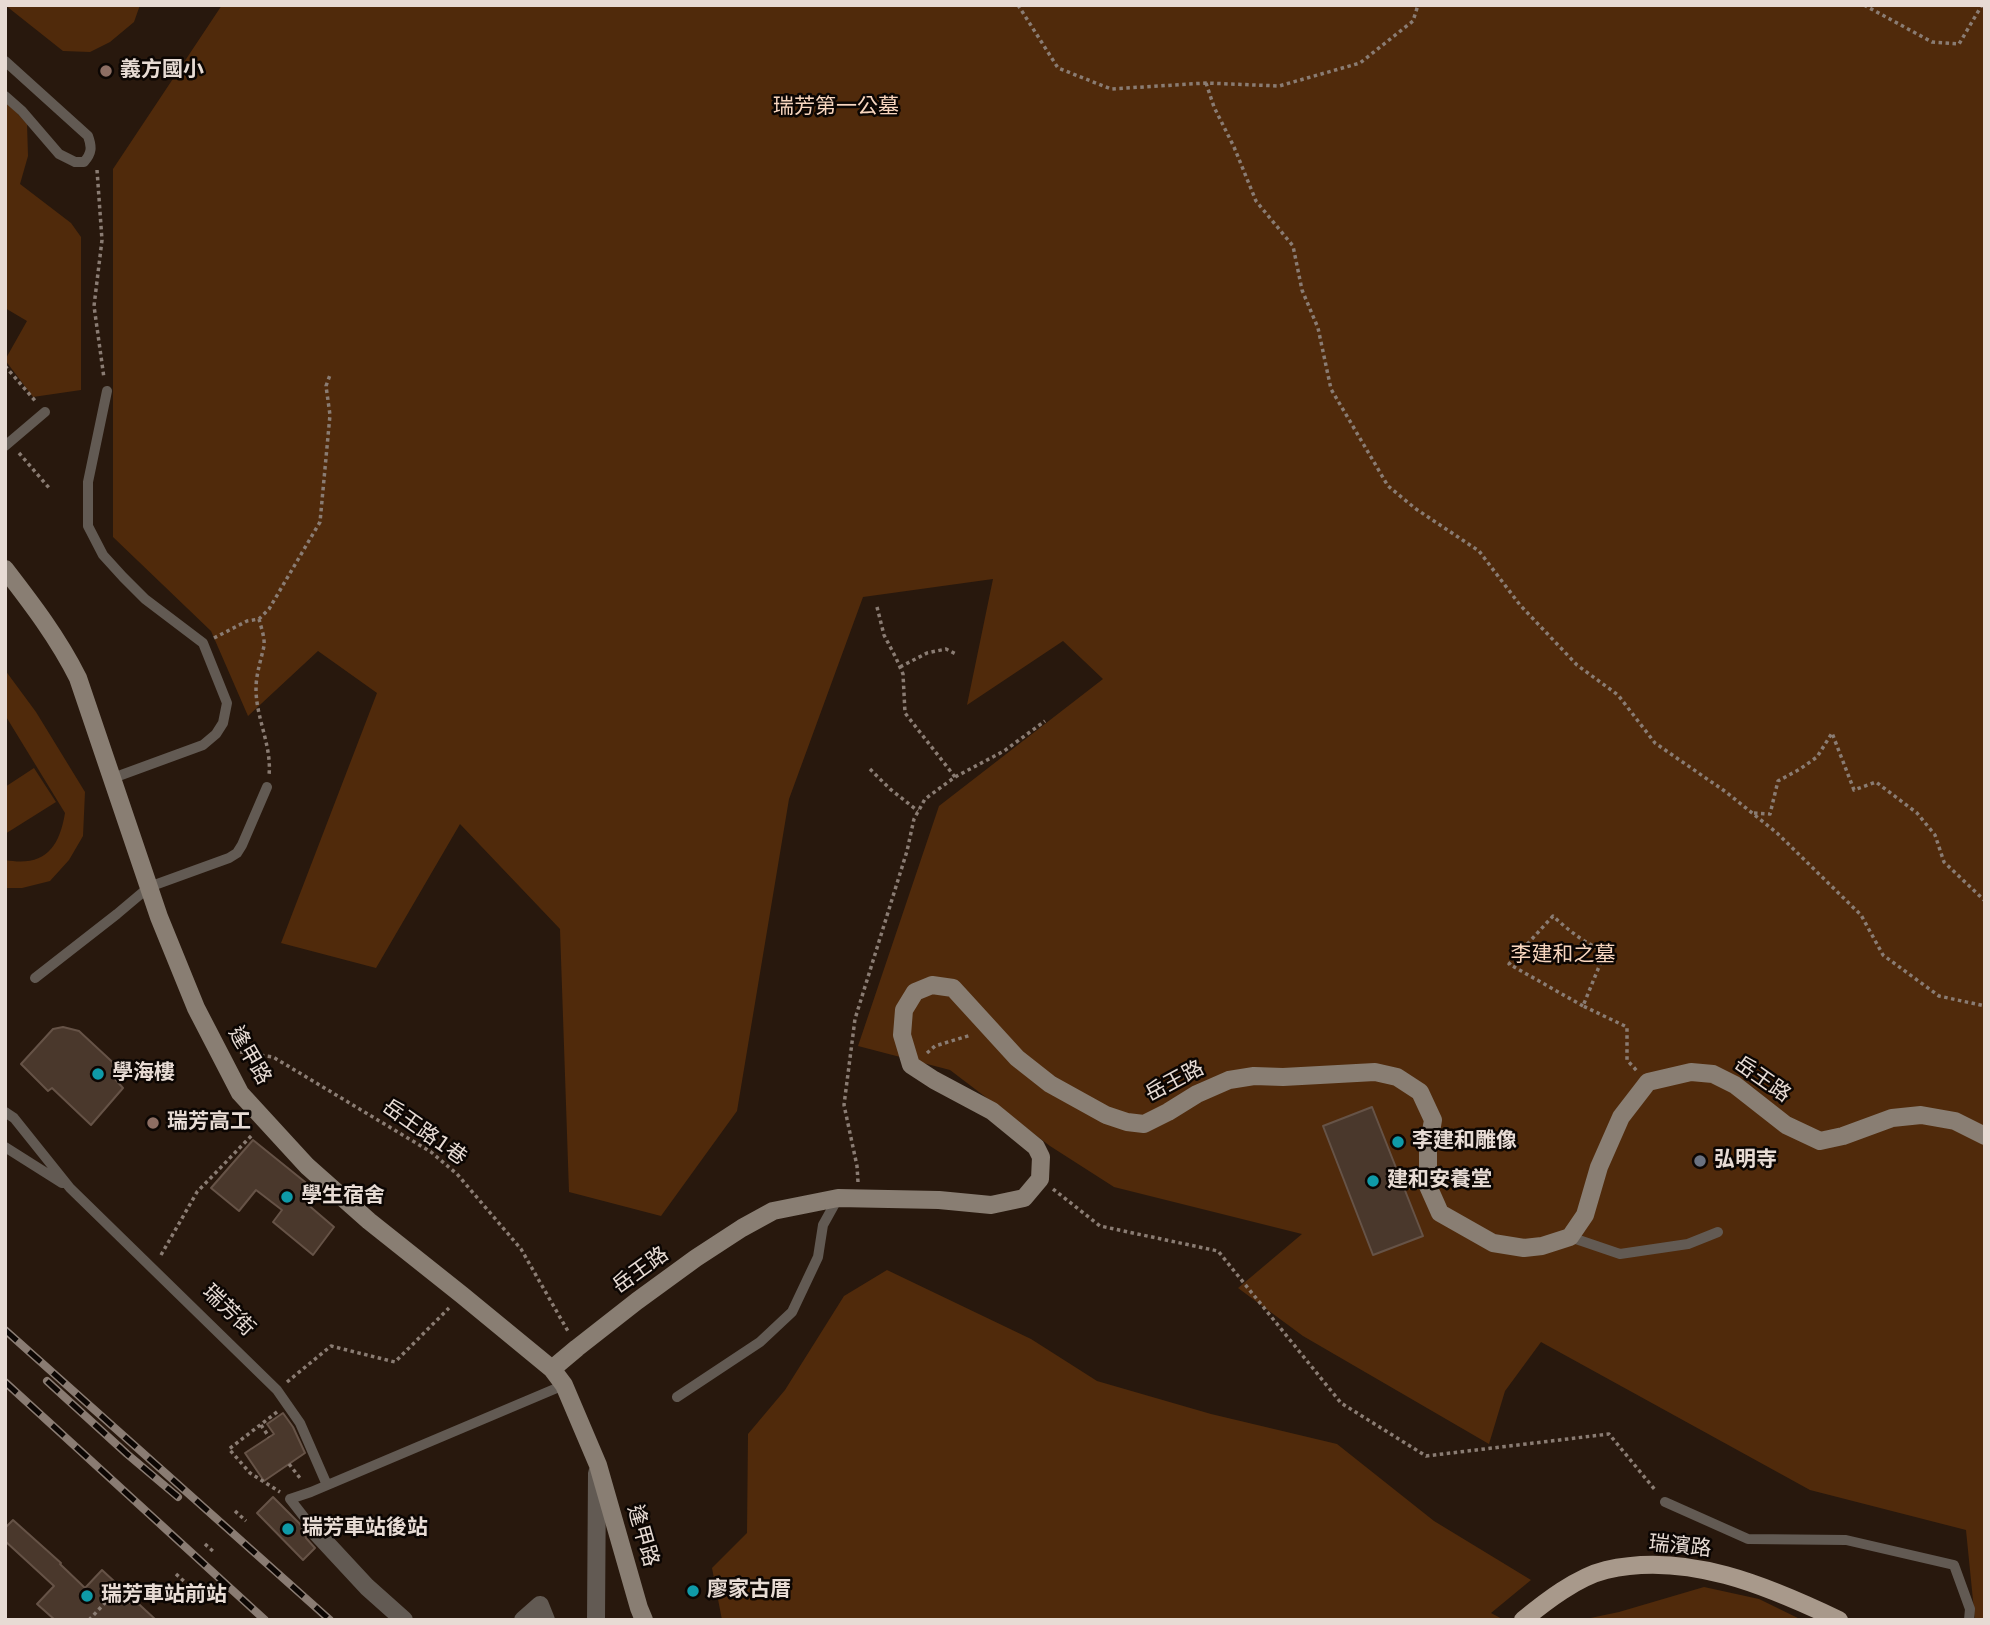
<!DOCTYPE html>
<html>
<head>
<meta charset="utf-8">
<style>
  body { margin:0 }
  #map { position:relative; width:1990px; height:1625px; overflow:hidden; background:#28180d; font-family:"DejaVu Sans",sans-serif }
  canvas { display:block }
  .frame { position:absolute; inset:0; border:7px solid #e7dbd4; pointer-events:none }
</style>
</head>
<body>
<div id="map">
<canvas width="1990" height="1625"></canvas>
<div class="frame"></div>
</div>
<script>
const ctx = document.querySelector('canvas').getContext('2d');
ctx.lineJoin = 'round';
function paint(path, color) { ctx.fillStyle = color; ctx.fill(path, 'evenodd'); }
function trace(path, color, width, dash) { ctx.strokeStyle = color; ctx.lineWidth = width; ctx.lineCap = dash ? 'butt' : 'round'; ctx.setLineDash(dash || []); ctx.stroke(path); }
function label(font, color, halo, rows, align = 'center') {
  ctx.font = font + ' "DejaVu Sans","Noto Sans TC",sans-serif'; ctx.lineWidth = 5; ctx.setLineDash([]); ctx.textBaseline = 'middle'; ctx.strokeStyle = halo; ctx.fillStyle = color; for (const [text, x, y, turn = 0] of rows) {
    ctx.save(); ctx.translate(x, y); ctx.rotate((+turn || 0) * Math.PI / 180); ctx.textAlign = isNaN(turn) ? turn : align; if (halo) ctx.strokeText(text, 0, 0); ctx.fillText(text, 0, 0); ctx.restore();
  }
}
paint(new Path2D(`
  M 5,5 L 140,5 L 134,22 L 110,42 L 90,52 L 63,51 Z
  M 222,5 L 1985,5 L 1985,1620 L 1975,1620 L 1966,1530 L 1810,1490 L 1541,1342 L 1505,1391 L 1489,1444 L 1303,1336 L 1238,1288 L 1302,1234 L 1114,1187 L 1050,1146 L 950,1070 L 858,1046 L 939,806 L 1103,679 L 1063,641 L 967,705 L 993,579 L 863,597 L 789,799 L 737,1111 L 661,1216 L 569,1192 L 560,929 L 460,824 L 376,968 L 281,943 L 377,693 L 318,651 L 248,716 L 211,631 L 113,537 L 113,169 Z
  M 5,100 L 27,124 L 28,156 L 20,184 L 71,223 L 81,237 L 81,390 L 33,397 L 5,360 L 27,321 L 5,308 Z
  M 5,670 L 36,712 L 85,792 L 83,836 L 69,860 L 50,881 L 22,888 L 5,888 L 5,860 C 44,867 59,849 65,813 L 5,715 Z
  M 34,768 L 56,802 L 5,834 L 5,787 Z
  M 887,1270 L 1031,1339 L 1097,1381 L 1211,1414 L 1337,1444 L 1434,1521 L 1531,1580 L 1491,1613 L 1504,1620 L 722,1620 L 712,1568 L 747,1533 L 748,1434 L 785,1390 L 844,1296 Z
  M 1704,1587 L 1759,1599 L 1802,1620 L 1581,1620 L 1619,1612 Z`), '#502a0b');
const building = new Path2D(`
  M 63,1027 L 79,1031 L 121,1070 L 115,1079 L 123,1088 L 91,1125 L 52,1088 L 48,1091 L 21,1064 L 53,1029 Z
  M 1372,1107 L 1423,1236 L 1373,1255 L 1323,1126 Z
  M 253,1140 L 315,1190 L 306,1203 L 334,1227 L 313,1255 L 273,1222 L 282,1210 L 256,1190 L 239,1211 L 211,1188 Z
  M 283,1413 L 293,1427 L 305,1453 L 264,1481 L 245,1453 L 274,1434 L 267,1424 Z
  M 273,1497 L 299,1523 L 304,1530 L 306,1538 L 315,1548 L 303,1560 L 257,1513 Z
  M 13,1520 L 61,1563 L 60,1564 L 85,1588 L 102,1570 L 156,1620 L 55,1620 L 37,1604 L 54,1586 L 5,1541 L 5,1528 Z`);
paint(building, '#4a382c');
trace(building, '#665347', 2);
trace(new Path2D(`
  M 1018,5 L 1058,68 L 1111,89 L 1206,83 L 1279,86 L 1360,63 L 1413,21 L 1418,5
  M 1864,5 L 1932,42 L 1959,44 L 1982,5
  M 1206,83 L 1214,107 L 1234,147 L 1256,201 L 1293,246 L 1302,290 L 1318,328 L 1331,389 L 1388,486 L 1416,509 L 1479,551 L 1520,605 L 1577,665 L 1618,695 L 1655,743 L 1726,792 L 1777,833 L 1861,915 L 1883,955 L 1939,996 L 1985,1006
  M 97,170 L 102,240 L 94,306 L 104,378
  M 5,366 L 37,403
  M 19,453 L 50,489
  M 877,607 L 884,635 L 896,658 L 903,674 L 905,713 L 955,777
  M 259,619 C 261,627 265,638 264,646 C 261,660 256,674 256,689 C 256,718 272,746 269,775
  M 214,638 L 247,621 L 259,619 L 269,609 L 320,522 L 330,415 L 326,386 L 330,375
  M 900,667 L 927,653 L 946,649 L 956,654
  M 870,769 L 890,789 L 918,811
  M 1754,813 L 1770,814 L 1778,781 L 1800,769 L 1817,757 L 1832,733 L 1854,790 L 1876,782 L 1917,813 L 1935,835 L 1944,862 L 1985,901
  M 1583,1006 L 1509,964 L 1553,916 C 1569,931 1585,943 1605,952 L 1583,1006 L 1627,1027 L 1627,1060 L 1637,1071
  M 240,1052 L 273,1057 L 431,1152 L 457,1174 L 521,1249 L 569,1333
  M 927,1053 L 935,1046 L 971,1035
  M 858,1182 L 857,1166 L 844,1105 L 855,1019 L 907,851 L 914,819 L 925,799 L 955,777 L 1004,751 L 1045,721
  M 1053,1189 L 1100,1226 L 1218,1251 L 1341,1403 L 1426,1456 L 1609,1434 L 1656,1491
  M 161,1255 L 197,1192 L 253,1134
  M 287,1382 L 331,1346 L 395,1362 L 449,1308
  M 277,1412 L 229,1449 L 250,1473 L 280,1492
  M 261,1425 L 269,1437
  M 289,1464 L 300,1478
  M 235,1511 L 246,1521
  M 205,1544 L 215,1553
  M 176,1574 L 187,1584
  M 89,1620 L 117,1590 L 131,1603`), '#8a7c73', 3.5, [3.5, 3.5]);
trace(new Path2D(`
  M 5,61 L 88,136 C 92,147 92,153 84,162 L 75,162 L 59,154 L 22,111 L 5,96
  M 107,391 L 88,482 L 88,526 L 103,555 L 123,577 L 145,599 L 203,643 L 227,703 L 223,723 L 216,734 L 203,745 L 113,778
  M 5,446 L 45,412
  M 35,978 L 117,914 L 149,887 L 229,858 L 237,853 L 242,845 L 267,787
  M 5,1112 L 14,1118 L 70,1188 L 277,1390 L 300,1423 L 327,1485
  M 5,1147 L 62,1183
  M 1570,1237 L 1620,1254 L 1688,1244 L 1718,1232
  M 677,1397 L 760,1342 L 792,1312 L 818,1257 L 823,1225 L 838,1198
  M 1665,1502 L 1748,1539 L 1846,1540 L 1954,1565 L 1970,1609 L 1969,1620
  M 315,1531 L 290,1499 L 311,1492 L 564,1385`), '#625a53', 10);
trace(new Path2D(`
  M 315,1531 L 367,1587 L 404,1620
  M 523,1620 L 540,1605 L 546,1620
  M 596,1620 L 597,1473`), '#625a53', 18);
trace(new Path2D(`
  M 5,569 C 32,604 58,638 78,678 L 159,917 L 196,1008 L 240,1093 L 307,1166 L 369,1221 L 462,1295 L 552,1369 L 564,1385 L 598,1465 L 639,1608 L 644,1620
  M 552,1369 L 577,1348 L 637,1301 L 696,1258 L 742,1228 L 773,1211 L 838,1198 L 939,1200 L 991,1205 L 1024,1198 L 1040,1179 L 1041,1157 L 1036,1147 L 992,1111 L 934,1080 L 911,1065 L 902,1035 L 904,1010 L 915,992 L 932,985 L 953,988 L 1017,1058 L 1050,1084 L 1106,1115 L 1127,1122 L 1144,1124 L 1168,1112 L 1197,1094 L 1229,1080 L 1254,1076 L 1283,1077 L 1375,1072 L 1397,1077 L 1420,1092 L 1433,1120 L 1428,1149 L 1428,1186 L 1440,1213 L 1493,1243 L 1524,1248 L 1542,1246 L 1570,1237 L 1585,1215 L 1599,1167 L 1621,1117 L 1648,1082 L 1691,1072 L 1713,1074 L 1735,1085 L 1786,1125 L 1820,1141 L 1843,1136 L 1892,1118 L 1921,1115 L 1955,1121 L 1985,1136`), '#897e73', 18);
trace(new Path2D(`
  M 1523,1620 C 1545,1602 1577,1577 1606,1570 C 1686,1551 1768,1586 1839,1620`), '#a8998b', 18);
const rail = new Path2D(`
  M 5,1330 L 330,1620
  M 47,1381 L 127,1454 L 178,1497
  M 5,1382 L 265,1620`);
trace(rail, '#8a7c73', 8);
trace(rail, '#0c0603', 5, [16]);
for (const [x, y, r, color] of [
  [106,71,7,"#8d6e63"],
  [98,1074,7,"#0f9aa8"],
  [153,1123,7,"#8d6e63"],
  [1398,1142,7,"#0f9aa8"],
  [1700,1161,7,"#6b7280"],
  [1373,1181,7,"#0f9aa8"],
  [287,1197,7,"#0f9aa8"],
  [288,1529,7,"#0f9aa8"],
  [693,1591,7,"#0f9aa8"],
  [87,1596,7,"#0f9aa8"]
]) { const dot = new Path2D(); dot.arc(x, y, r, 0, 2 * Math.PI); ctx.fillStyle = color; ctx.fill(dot); trace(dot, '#0c0603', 2.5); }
label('bold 21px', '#e7dbd4', '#0c0603', [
  ["義方國小",120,71],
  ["學海樓",112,1074],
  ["瑞芳高工",167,1123],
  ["李建和雕像",1412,1142],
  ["弘明寺",1714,1161],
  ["建和安養堂",1387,1181],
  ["學生宿舍",301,1197],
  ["瑞芳車站後站",302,1529],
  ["廖家古厝",707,1591],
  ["瑞芳車站前站",101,1596]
], 'left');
label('21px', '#f8d6bf', '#0c0603', [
  ["瑞芳第一公墓",836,108],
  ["李建和之墓",1563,956]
]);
label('21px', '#e7dbd4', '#0c0603', [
  ["逢甲路",249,1056,60],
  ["岳王路",1762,1080,35],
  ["岳王路",1175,1082,-28],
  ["岳王路1巷",424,1133,35],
  ["岳王路",641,1271,-36],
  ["瑞芳街",228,1311,44],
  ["逢甲路",642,1536,74],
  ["瑞濱路",1680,1547,6]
]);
</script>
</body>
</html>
